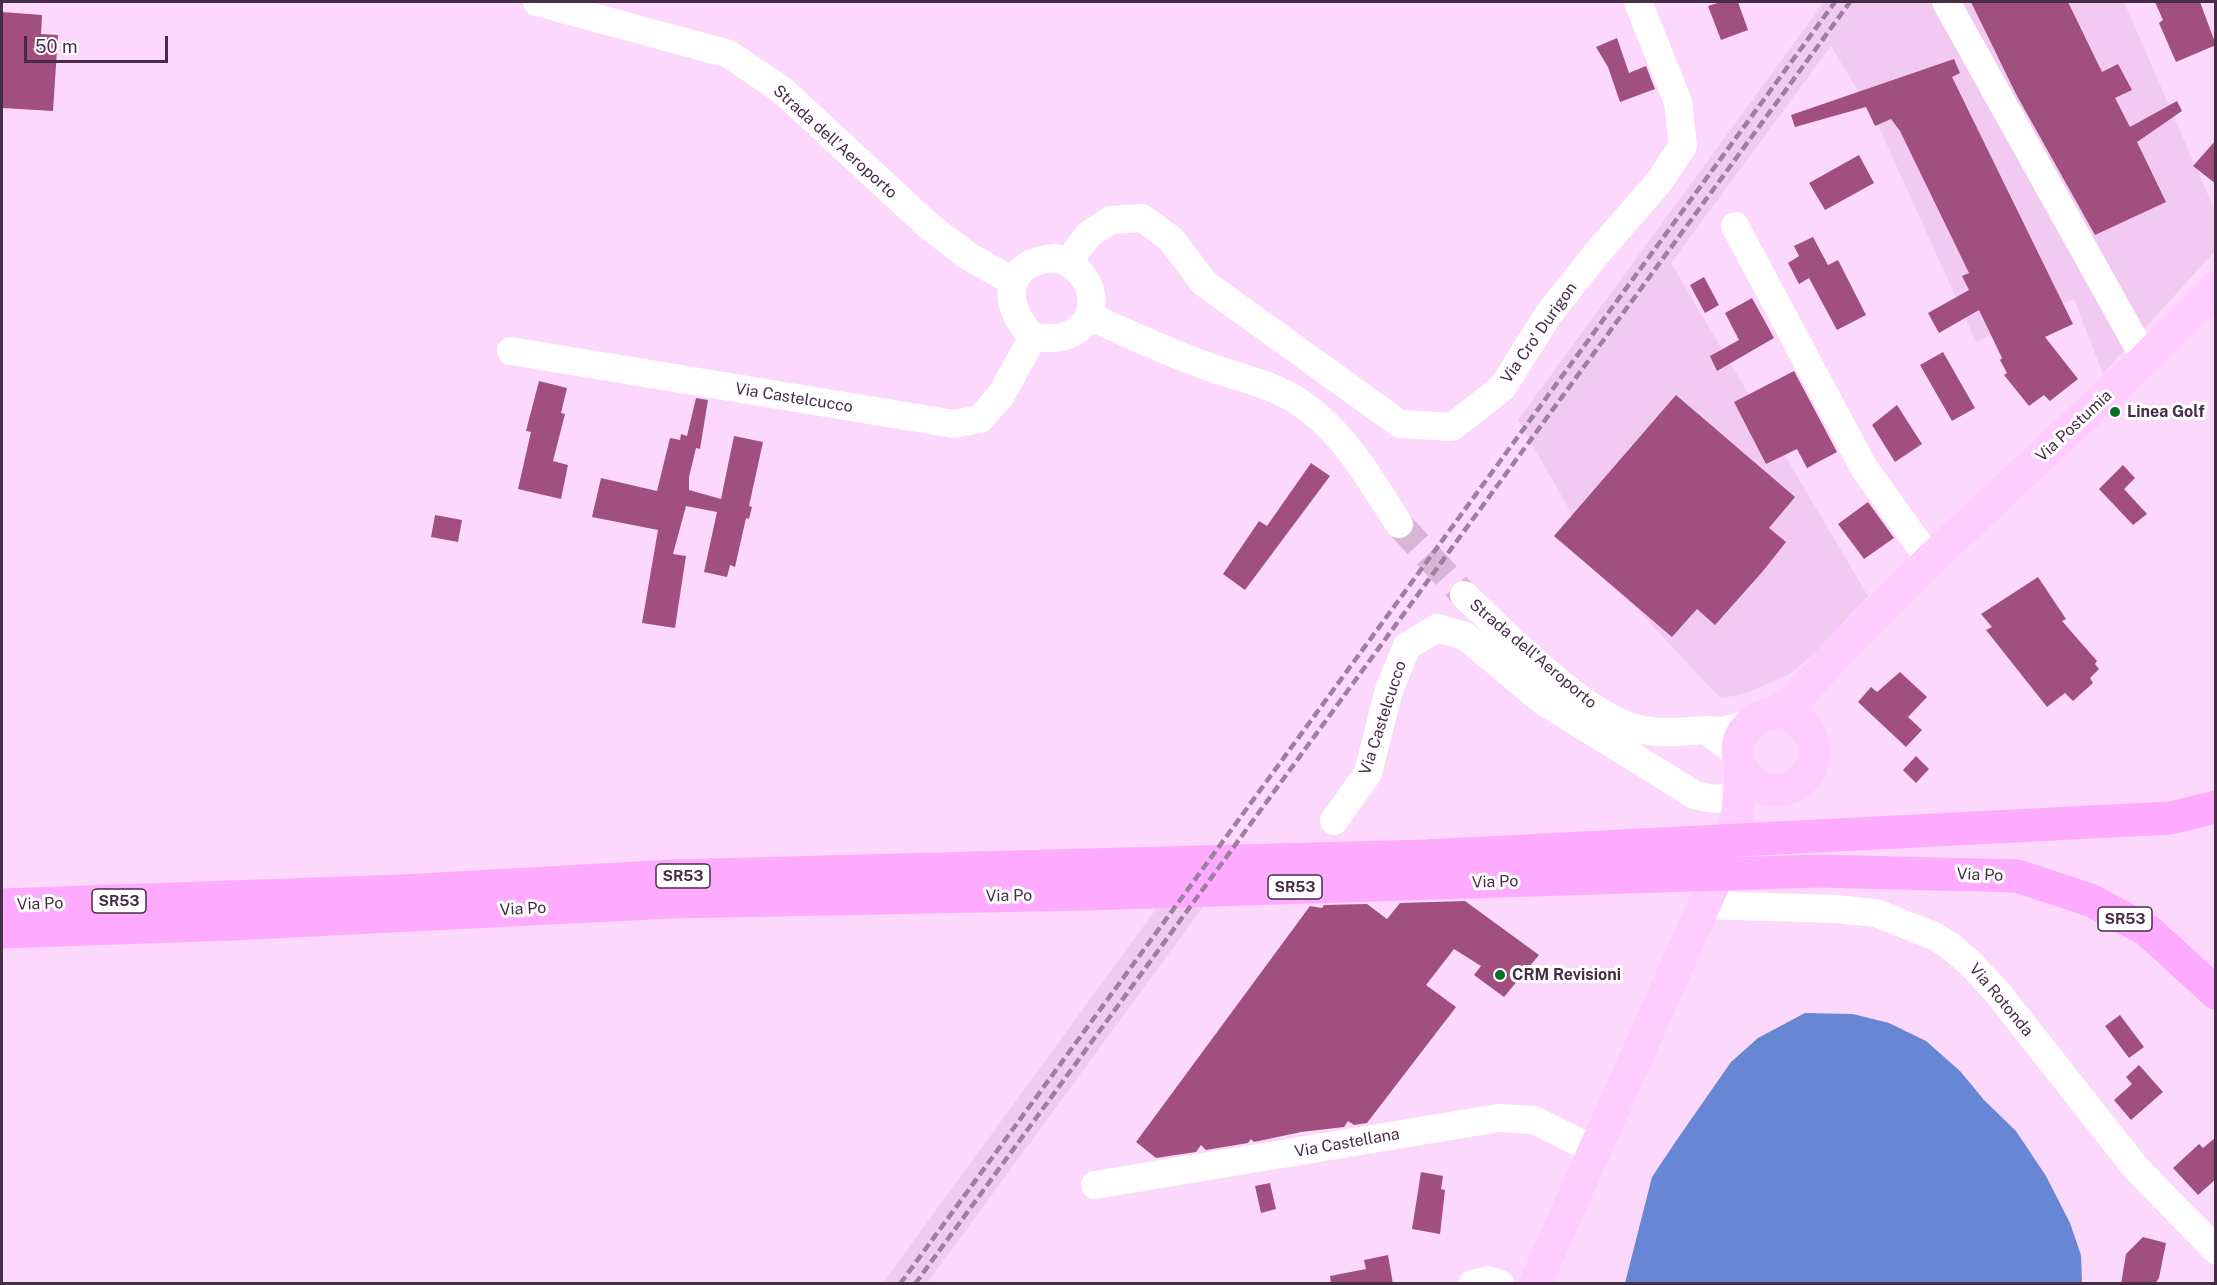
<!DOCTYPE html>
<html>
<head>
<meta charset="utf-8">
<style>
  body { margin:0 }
  #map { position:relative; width:2217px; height:1285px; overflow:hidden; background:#fdd8fd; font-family:"Public Sans",sans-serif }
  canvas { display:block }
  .frame { position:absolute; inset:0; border:3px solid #452d46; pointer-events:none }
  .scale { position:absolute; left:24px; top:36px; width:144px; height:27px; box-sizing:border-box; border:3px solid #452d46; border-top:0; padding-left:8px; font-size:18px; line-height:21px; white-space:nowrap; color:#452d46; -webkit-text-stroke:4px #fff; paint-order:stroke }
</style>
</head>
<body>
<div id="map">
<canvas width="2217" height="1285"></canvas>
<div class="frame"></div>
<div class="scale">50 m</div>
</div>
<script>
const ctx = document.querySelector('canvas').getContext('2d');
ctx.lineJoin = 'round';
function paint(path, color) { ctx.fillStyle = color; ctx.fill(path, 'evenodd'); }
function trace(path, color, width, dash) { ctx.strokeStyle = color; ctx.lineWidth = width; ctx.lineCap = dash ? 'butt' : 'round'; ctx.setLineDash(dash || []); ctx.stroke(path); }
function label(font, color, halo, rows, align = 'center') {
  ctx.font = font + ' "Public Sans",sans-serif'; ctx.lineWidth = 6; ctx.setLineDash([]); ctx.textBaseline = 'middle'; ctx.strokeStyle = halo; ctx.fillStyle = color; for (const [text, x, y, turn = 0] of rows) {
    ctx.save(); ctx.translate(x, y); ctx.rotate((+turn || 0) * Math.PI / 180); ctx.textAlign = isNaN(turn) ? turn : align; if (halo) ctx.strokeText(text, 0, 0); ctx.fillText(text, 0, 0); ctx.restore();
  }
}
paint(new Path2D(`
  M 1824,2 L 2124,2 L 2215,211 L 2215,251 L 2103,374 L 2074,299 L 1976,342 L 1877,123 L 1831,46 L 1671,263 L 1868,596 L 1812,656 L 1788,675 L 1741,695 L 1720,698 L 1610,580 L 1518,420 Z
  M 1206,903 L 927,1283 L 882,1284 L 1159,905 Z`), '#f1c9f1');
paint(new Path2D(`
  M 1805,1013 L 1853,1014 L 1889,1023 L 1926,1041 L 1960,1071 L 1984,1100 L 2016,1131 L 2046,1176 L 2070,1223 L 2081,1255 L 2082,1283 L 1625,1283 L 1652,1177 L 1676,1141 L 1731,1062 L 1758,1038 Z`), '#6786d3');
paint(new Path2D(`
  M 1721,2 L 1738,2 L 1748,30 L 1721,40 L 1708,6 Z
  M 1971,2 L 2068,2 L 2102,72 L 2118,64 L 2132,90 L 2115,98 L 2130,127 L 2177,101 L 2182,111 L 2137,142 L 2166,202 L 2095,235 L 2016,94 Z
  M 2155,2 L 2200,2 L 2216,45 L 2176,62 L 2159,23 L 2163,20 Z
  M 2,12 L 42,15 L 41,34 L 58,35 L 53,111 L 2,108 Z
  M 1617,38 L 1629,73 L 1646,66 L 1655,89 L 1620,102 L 1608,67 L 1596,47 Z
  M 1954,59 L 1960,73 L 1952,77 L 2073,324 L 2045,337 L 2078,379 L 2050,401 L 2044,395 L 2029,406 L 2004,375 L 2007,373 L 2000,360 L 2002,358 L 1979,310 L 1939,333 L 1928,313 L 1969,290 L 1962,276 L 1969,273 L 1900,131 L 1891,119 L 1875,126 L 1866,107 L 1795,127 L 1791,115 Z
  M 2216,140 L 2216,184 L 2193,166 Z
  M 1859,155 L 1874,183 L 1825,210 L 1809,183 Z
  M 1813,237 L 1828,265 L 1838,260 L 1866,315 L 1837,330 L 1809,278 L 1799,284 L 1788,263 L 1799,256 L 1794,246 Z
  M 1704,277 L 1719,305 L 1705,313 L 1690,285 Z
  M 1752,298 L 1774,338 L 1717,371 L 1710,356 L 1739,340 L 1725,313 Z
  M 1943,352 L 1975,408 L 1952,421 L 1920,365 Z
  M 1794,371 L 1837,452 L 1807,468 L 1797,449 L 1766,464 L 1734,402 Z
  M 539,381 L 567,388 L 561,413 L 565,414 L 553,461 L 568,465 L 561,499 L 518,489 L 531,432 L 526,431 Z
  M 1676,395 L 1795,497 L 1769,528 L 1786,542 L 1763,571 L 1715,625 L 1697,609 L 1672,637 L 1554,536 Z
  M 696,398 L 708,400 L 700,449 L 696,448 L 689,477 L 689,490 L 721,499 L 734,436 L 763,442 L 749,506 L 752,507 L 749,519 L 746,518 L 735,567 L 730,565 L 727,577 L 704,572 L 717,512 L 686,506 L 673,554 L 686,556 L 675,628 L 642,623 L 658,530 L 592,517 L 601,478 L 657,491 L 670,438 L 680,440 L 681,434 L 687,436 Z
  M 1897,405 L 1922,444 L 1895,462 L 1872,425 Z
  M 1311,463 L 1330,476 L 1245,590 L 1223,574 L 1259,521 L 1267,526 Z
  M 2123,465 L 2135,478 L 2124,489 L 2147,514 L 2133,525 L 2099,489 Z
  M 1868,502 L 1894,538 L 1864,559 L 1838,524 Z
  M 435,515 L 462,520 L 458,542 L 431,537 Z
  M 2038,577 L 2066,619 L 2062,621 L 2097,661 L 2095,664 L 2099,669 L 2090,678 L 2093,683 L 2073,701 L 2065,693 L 2047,707 L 1986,630 L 1992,627 L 1981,614 Z
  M 1900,672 L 1927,697 L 1908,717 L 1922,730 L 1906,747 L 1858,702 L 1871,687 L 1877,692 Z
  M 1916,756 L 1929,769 L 1916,783 L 1903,770 Z
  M 1465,901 L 1539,955 L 1504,997 L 1474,975 L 1481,966 L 1454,949 L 1426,985 L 1456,1007 L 1367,1123 L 1354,1125 L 1348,1121 L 1344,1127 L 1301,1132 L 1254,1142 L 1251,1139 L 1248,1143 L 1206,1150 L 1201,1145 L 1196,1152 L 1156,1158 L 1136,1142 L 1310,906 L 1322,908 L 1324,905 L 1367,904 L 1387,919 L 1400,903 Z
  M 2120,1015 L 2144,1047 L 2129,1058 L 2105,1026 Z
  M 2139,1065 L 2163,1092 L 2131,1120 L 2114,1100 L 2132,1084 L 2126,1077 Z
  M 2216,1137 L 2216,1179 L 2198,1195 L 2173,1168 L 2199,1144 L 2203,1148 Z
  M 1421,1172 L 1443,1176 L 1441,1189 L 1445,1190 L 1440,1234 L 1412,1229 Z
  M 1270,1183 L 1276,1209 L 1261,1213 L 1255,1186 Z
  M 2143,1237 L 2166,1243 L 2159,1278 L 2155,1284 L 2121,1284 L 2126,1254 Z
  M 1388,1255 L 1393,1284 L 1331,1284 L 1330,1276 L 1366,1269 L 1364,1260 Z`), '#a04f7e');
trace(new Path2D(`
  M 1399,524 L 1464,595`), '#d8b6d8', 28, [28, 14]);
trace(new Path2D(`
  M 537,2 L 729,54 L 783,91 L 930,227 L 968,256 L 1014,282
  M 1946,2 L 2145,359
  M 1735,226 L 1864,468 L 1930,560
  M 1056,258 C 1099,270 1106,327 1061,337 C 1052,339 1042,338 1033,337 C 1000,305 1004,260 1056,258 Z
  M 1068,262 L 1089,234 L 1111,220 L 1142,218 L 1171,239 L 1204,283 L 1400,424 L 1452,427 L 1502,388 L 1548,315 L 1597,253 L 1658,183 L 1683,146 L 1678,102 L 1638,2
  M 1089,316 C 1130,335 1172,354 1215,369 C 1248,380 1283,387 1310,410 C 1349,440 1373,484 1399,524
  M 511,351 L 954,424 L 980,419 L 1001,395 L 1033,337
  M 1464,595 C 1506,634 1576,707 1628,726 C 1654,735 1679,732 1706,730
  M 1738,758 L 1730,748 L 1706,730 L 1722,731 L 1752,723
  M 1334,821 L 1368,773 L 1389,690 L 1407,646 L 1437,628 L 1465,636 L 1543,701 L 1695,795 C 1713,800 1728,802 1741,786
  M 1703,905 L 1836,909 L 1876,913 L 1934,936 L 1950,946 L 1970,963 L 1997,992 L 2135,1167 L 2216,1250
  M 1095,1185 L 1499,1118 L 1534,1120 L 1594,1150
  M 1472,1284 L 1488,1280 L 1500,1284`), '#fff', 28);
trace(new Path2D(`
  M 1772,714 L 1792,703 L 1843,647 L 1930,560 L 2145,359 L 2216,288
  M1738 752a38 38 0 1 1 76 0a38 38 0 1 1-76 0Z
  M 1535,1284 L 1730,847 L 1738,812 L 1741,766`), '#feccff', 33);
trace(new Path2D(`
  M 2,905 L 403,891 L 674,876 L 1427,856 L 2170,818 L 2216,807
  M 2,932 L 232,924 L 671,902 L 1086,894 L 1819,871 L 2017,876 L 2090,900 L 2147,930 L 2216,993`), '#fdaaff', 33);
trace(new Path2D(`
  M 900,1284 L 1835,2
  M 915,1284 L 1850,2`), '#9d7f9e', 4.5, [9, 4.5]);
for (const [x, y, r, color] of [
  [2115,412,6,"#047123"],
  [1500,975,6,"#047123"]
]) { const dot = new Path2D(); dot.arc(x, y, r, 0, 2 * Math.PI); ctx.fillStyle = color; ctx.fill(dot); trace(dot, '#fff', 2); }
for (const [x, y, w] of [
  [683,876,54],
  [1295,887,54],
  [119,901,54],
  [2125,919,54]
]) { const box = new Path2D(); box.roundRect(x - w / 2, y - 12, w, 24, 4.5); ctx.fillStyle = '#fff'; ctx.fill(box); trace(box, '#452d46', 1.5); }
label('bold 15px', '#452d46', null, [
  ["SR53",683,876],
  ["SR53",1295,887],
  ["SR53",119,901],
  ["SR53",2125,919]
]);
label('16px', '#452d46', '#fff', [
  ["Strada dell'Aeroporto",835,142,42],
  ["Via Cro' Durigon",1539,333,-55],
  ["Via Castelcucco",794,398,9],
  ["Via Postumia",2074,426,-43],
  ["Strada dell'Aeroporto",1533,654,40],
  ["Via Castelcucco",1383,718,-72],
  ["Via Po",1980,875,2],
  ["Via Po",1495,882,-2],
  ["Via Po",1009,896,-1],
  ["Via Po",40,904,-2],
  ["Via Po",523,909,-3],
  ["Via Rotonda",2001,1000,50],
  ["Via Castellana",1347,1143,-10]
]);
label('bold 16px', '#452d46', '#fff', [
  ["Linea Golf",2127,412],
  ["CRM Revisioni",1512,975]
], 'left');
</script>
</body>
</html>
